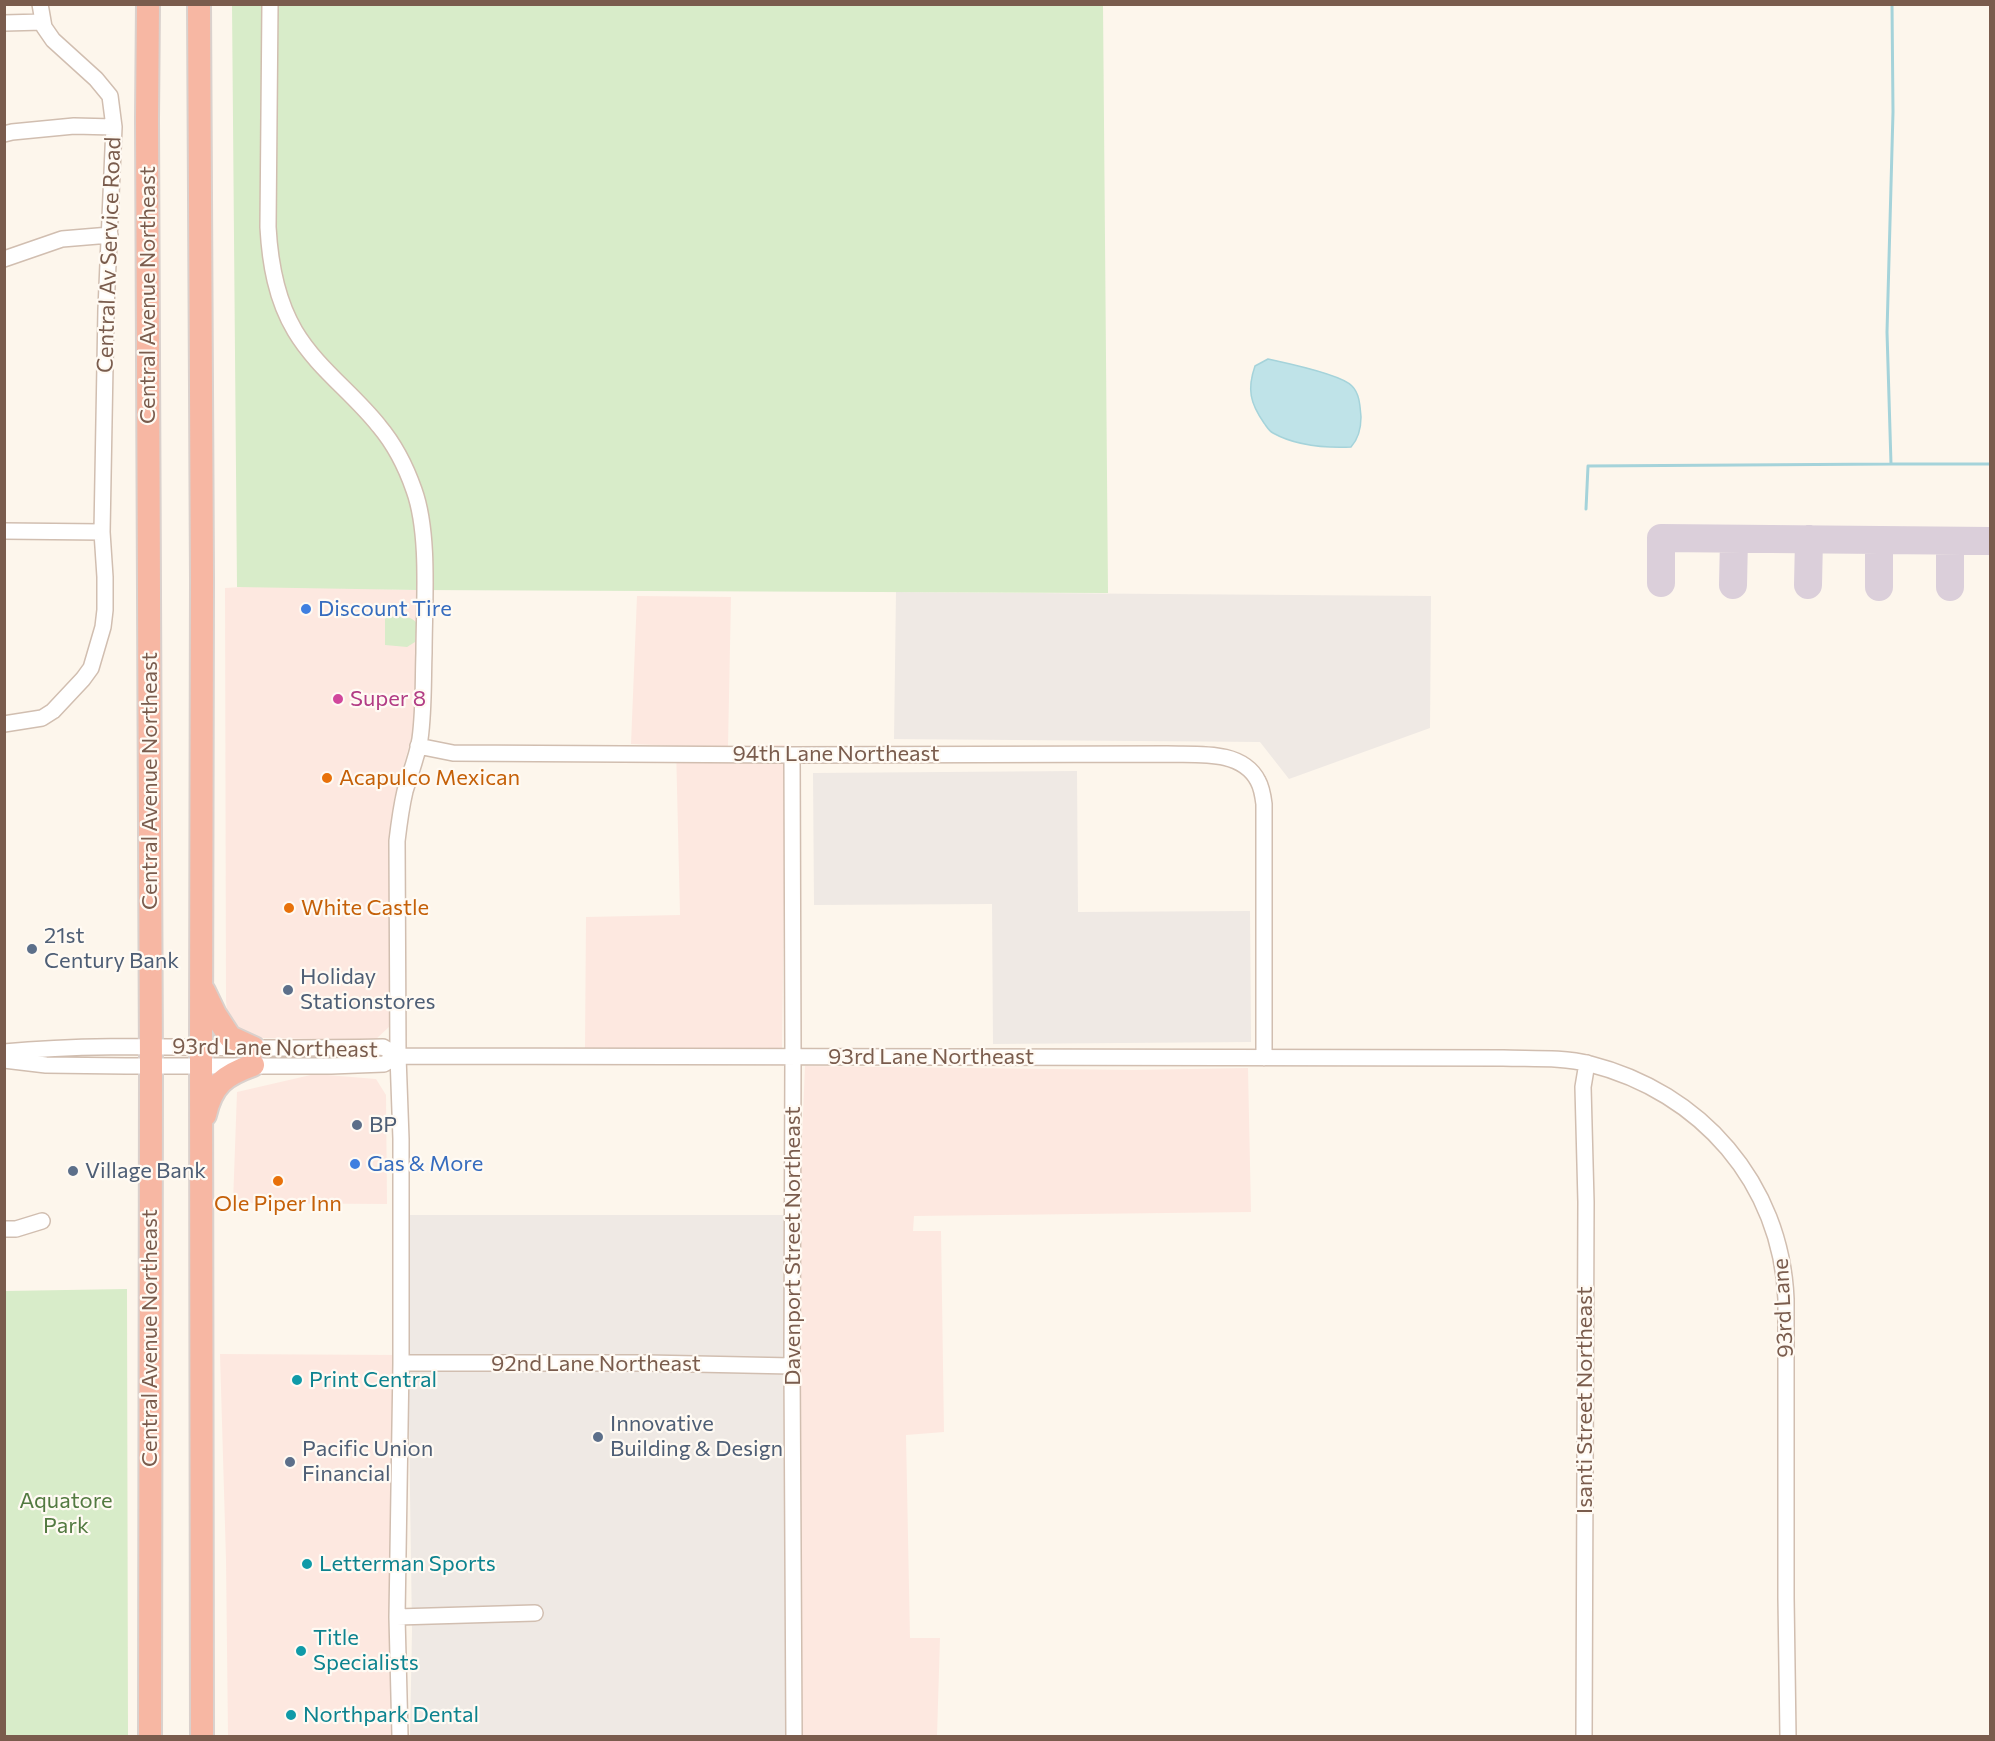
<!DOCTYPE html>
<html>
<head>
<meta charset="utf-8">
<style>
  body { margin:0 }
  #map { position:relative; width:1995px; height:1741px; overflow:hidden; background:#fdf6ec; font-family:Commissioner,sans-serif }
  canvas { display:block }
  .frame { position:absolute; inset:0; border:6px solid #7a5c4d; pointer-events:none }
</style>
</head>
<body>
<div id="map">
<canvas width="1995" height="1741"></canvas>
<div class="frame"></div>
</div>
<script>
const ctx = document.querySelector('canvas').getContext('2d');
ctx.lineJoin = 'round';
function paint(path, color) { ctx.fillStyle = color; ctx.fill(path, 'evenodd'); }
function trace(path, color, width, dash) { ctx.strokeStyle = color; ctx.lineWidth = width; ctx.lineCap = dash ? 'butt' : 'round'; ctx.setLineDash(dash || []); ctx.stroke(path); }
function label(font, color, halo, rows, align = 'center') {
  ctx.font = font + ' Commissioner,sans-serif'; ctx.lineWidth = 4.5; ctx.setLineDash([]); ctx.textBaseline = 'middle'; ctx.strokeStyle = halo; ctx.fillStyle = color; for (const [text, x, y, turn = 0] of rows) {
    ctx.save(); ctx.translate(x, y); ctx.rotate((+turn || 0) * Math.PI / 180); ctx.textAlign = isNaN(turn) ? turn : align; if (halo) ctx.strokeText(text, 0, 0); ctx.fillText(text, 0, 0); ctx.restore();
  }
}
paint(new Path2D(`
  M 259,586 L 417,590 L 419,612 L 417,718 L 394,799 L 391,842 L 389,1027 L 375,1040 L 259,1038 L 228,1024 L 226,1000 L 225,588 Z
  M 637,596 L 731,597 L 728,746 L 786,745 L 782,1049 L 585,1048 L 586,917 L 680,915 L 676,746 L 631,744 Z
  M 805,1066 L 1133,1070 L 1248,1068 L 1251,1212 L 914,1216 L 913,1231 L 941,1231 L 944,1432 L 906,1435 L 910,1638 L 940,1638 L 937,1736 L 801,1736 L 799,1211 Z
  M 315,1074 L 376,1079 L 386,1095 L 387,1204 L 233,1203 L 237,1092 Z
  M 220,1354 L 401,1355 L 392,1660 L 392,1736 L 228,1736 L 226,1560 Z`), '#fde8e0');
paint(new Path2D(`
  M 896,592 L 1431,596 L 1430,728 L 1289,779 L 1260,742 L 894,739 Z
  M 1077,771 L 1078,912 L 1250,911 L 1251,1042 L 993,1044 L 992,904 L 814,905 L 813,773 Z
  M 406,1215 L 787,1215 L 794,1736 L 410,1736 L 412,1631 Z`), '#efe9e4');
paint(new Path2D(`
  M 232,5 L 1103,5 L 1108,593 L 417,590 L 237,587 Z
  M 387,617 C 398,617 409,614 417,623 L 415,642 L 407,647 L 385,645 L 385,619 Z
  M 127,1289 L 128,1736 L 5,1736 L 5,1291 Z`), '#d8ecc9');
const water = new Path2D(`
  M 1268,359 C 1286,363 1341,374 1352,386 C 1360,394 1360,407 1361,417 C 1361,428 1359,438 1351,447 C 1326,448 1296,446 1273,433 C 1269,431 1267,427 1264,423 C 1250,403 1247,389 1255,366 Z`);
paint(water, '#bfe3e8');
trace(water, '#a5d3da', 1.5);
trace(new Path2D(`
  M 1892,4 L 1893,112 L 1887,332 L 1891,464 L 1990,464
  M 1586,509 L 1588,466 L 1891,464`), '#a5d3da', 3);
trace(new Path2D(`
  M 1661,583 L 1661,538 L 1990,541
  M 1733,585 L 1734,539
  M 1808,585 L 1809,539
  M 1879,587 L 1879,540
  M 1950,587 L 1950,541`), '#dbcfda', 28);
const minor = new Path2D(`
  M 270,4 L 268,227 C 270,263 276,299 295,331 C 317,368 353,393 379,426 C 395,445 406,467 414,490 C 430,534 424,605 424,653 C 423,681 424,710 420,739 C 417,757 410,774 405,791 C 401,808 399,824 397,841 L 398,1056 L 401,1139 L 401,1363 L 397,1617 L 400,1736
  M 4,23 L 43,22
  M 4,134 L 12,132 L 74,126 L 114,127
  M 4,259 L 62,239 L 110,235
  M 4,531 L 102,532
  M 4,724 L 42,718 L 53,711 L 83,679 L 91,668 L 103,627 L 105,610 L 105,577 L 102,532 L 106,309 L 114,127 L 110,96 L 96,79 L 53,40 L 44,27 L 40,4
  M 418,746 L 453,753 L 792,755 L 1167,754 C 1196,755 1242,749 1258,781 C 1262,788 1263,796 1264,804 L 1264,1058
  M 792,755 L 793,1057 L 792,1366 L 794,1736
  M 4,1052 C 88,1044 172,1047 256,1048 C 298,1048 341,1048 383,1047 L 398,1056
  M 4,1060 L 46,1065 L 126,1066 L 331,1066 L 384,1064 L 398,1056 L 1503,1058 C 1532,1059 1562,1057 1590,1064 C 1701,1092 1781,1183 1786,1299 L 1786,1598 L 1788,1736
  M 4,1229 L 16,1229 L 42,1221
  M 401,1363 L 647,1363 L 792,1366
  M 397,1617 L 535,1613
  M 1584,1736 L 1586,1202 L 1583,1087 L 1587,1063`);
const highway = new Path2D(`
  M 148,4 L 147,119 L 151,1066 L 150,1736
  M 199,4 L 202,580 L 201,1046 L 202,1736
  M 204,991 L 215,1014 L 230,1037 L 254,1048
  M 205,1115 C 212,1084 225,1075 253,1065`);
trace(minor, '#d1beb0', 18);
trace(highway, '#dad1cd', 26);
trace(minor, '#fff', 15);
trace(highway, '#f7b7a3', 22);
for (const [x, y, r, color] of [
  [306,609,6,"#3f7fe0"],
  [338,699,6,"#d1479c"],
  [327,778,6,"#e8710a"],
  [289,908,6,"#e8710a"],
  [32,949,6,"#5c6f8a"],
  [288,990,6,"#5c6f8a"],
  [357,1125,6,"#5c6f8a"],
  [355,1164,6,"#3f7fe0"],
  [73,1171,6,"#5c6f8a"],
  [278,1181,6,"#e8710a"],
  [297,1380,6,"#0f9aa8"],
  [598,1437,6,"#5c6f8a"],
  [290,1462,6,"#5c6f8a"],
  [307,1564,6,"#0f9aa8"],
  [301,1651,6,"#0f9aa8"],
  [291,1715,6,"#0f9aa8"]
]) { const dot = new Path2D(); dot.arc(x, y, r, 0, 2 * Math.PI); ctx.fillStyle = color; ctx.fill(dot); trace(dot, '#fffaf3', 2); }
label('22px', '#7a5c4d', '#fffaf3', [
  ["Central Av Service Road",109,255,-88],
  ["Central Avenue Northeast",148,295,-90],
  ["94th Lane Northeast",836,754],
  ["Central Avenue Northeast",150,781,-90],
  ["93rd Lane Northeast",275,1048,1],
  ["93rd Lane Northeast",931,1057],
  ["Davenport Street Northeast",793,1246,-90],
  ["93rd Lane",1783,1308,-93],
  ["Central Avenue Northeast",150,1338,-90],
  ["92nd Lane Northeast",596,1364],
  ["Isanti Street Northeast",1585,1400,-90]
]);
label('22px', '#366cbe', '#fffaf3', [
  ["Discount Tire",318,609],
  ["Gas & More",367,1164]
], 'left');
label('22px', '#b23c85', '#fffaf3', [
  ["Super 8",350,699]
], 'left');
label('22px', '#c56008', '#fffaf3', [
  ["Acapulco Mexican",339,778],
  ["White Castle",301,908],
  ["Ole Piper Inn",278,1204,"center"]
], 'left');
label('22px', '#4e5e75', '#fffaf3', [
  ["21st",44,936],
  ["Century Bank",44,961],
  ["Holiday",300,977],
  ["Stationstores",300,1002],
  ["BP",369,1125],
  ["Village Bank",85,1171],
  ["Innovative",610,1424],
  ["Building & Design",610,1449],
  ["Pacific Union",302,1449],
  ["Financial",302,1474]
], 'left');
label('22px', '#0d838f', '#fffaf3', [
  ["Print Central",309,1380],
  ["Letterman Sports",319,1564],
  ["Title",313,1638],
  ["Specialists",313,1663],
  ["Northpark Dental",303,1715]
], 'left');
label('22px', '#537a41', '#fffaf3', [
  ["Aquatore",66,1501],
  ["Park",66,1526]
]);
</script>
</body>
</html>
